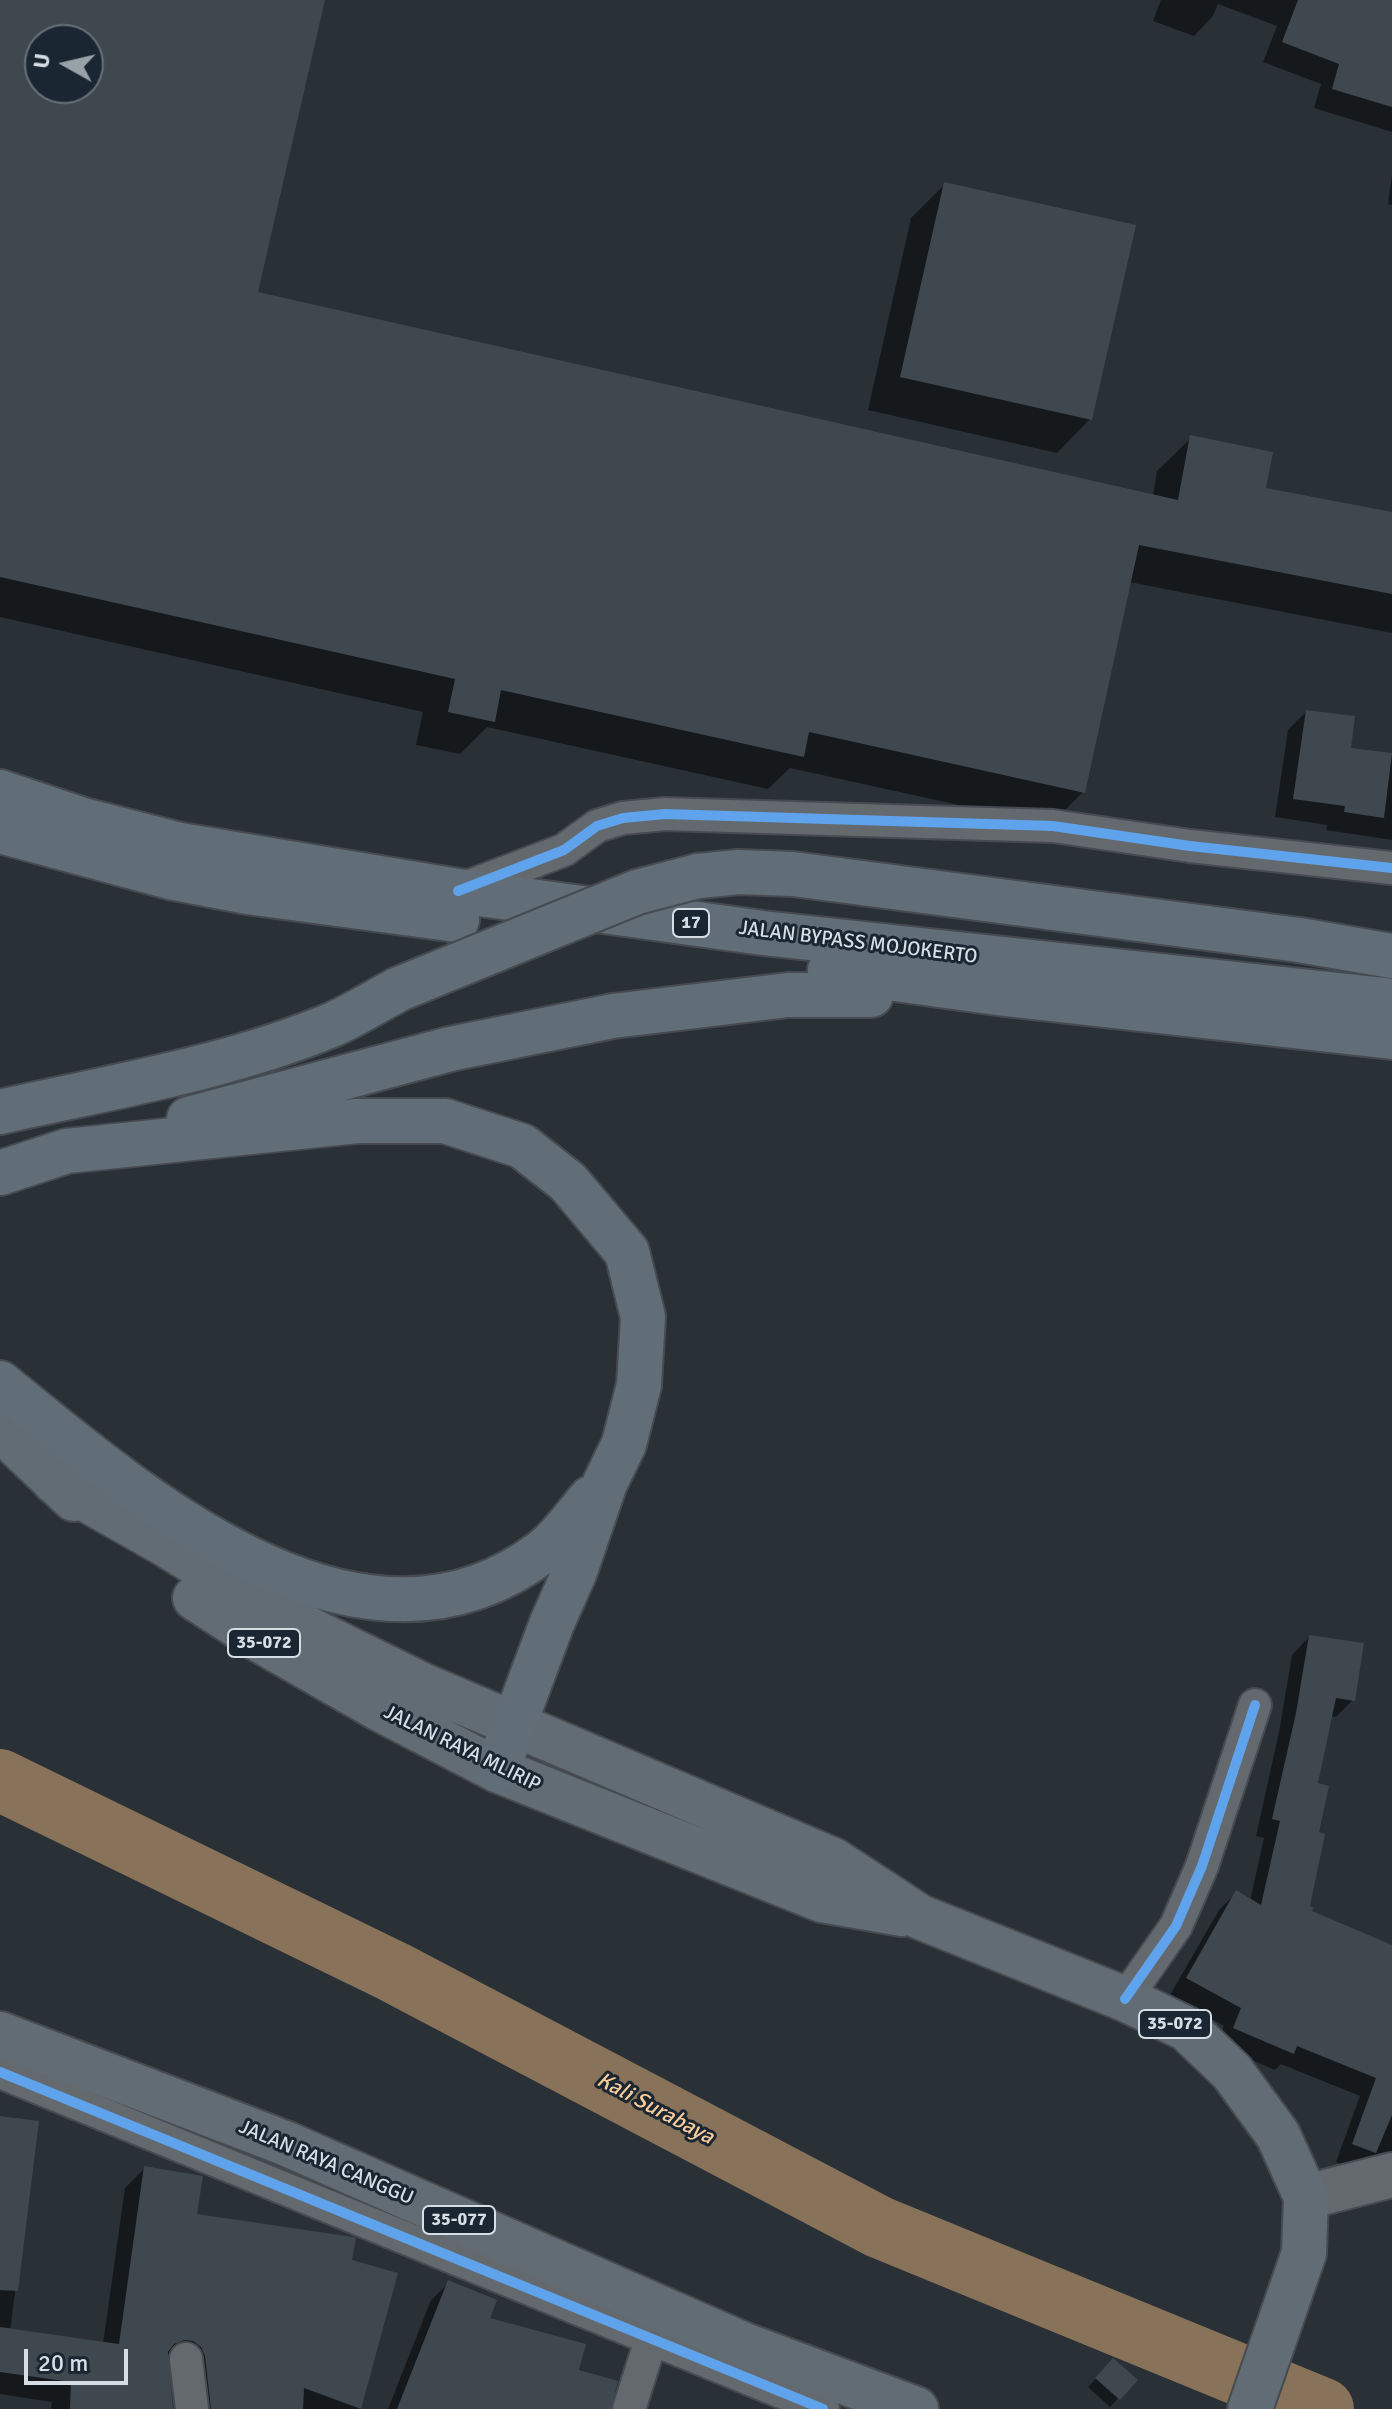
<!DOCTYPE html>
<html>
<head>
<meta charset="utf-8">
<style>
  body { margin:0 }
  #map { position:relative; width:1392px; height:2409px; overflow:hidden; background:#293036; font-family:Signika,sans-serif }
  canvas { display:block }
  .north { position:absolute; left:24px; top:24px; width:80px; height:80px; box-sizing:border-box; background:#1a2631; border:2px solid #657079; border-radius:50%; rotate:278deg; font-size:22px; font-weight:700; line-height:32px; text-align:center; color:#d6dee5 }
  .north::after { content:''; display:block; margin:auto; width:28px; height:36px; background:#99a1a8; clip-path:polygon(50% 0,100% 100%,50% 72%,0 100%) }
  .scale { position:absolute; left:24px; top:2349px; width:104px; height:36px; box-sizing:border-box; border:4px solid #d6dee5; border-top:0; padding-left:10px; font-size:24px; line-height:28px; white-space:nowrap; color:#d6dee5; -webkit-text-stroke:6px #1a2631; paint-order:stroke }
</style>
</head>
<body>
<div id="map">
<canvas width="1392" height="2409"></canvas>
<div class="north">U</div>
<div class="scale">20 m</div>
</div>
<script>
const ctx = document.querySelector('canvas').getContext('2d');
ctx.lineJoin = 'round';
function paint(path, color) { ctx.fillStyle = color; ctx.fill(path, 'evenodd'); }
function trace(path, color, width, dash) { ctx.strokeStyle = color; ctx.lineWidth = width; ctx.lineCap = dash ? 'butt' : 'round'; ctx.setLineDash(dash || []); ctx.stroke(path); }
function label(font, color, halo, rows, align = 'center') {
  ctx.font = font + ' Signika,sans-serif'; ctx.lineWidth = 6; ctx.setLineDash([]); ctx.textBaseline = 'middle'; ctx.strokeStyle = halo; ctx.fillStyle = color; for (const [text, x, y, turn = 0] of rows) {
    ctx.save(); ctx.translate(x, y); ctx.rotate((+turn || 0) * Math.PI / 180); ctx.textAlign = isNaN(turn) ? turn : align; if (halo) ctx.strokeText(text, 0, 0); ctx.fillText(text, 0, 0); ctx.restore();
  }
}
paint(new Path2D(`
  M 0,0 L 323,0 L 256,294 L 1153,496 L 1157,471 L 1191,438 L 1263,489 L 1392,514 L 1392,633 L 1129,582 L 1083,792 L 1050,825 L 790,768 L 768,789 L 487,727 L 460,754 L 416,745 L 423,712 L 0,617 ZM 40,40 L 88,40 L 88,88 L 40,88 Z
  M 1161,0 L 1392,0 L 1392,132 L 1314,108 L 1321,84 L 1263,62 L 1277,26 L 1218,4 L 1213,16 L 1194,36 L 1153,21 Z
  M 1392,175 L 1392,205 L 1388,204 Z
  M 945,184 L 1090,419 L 1057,453 L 868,410 L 911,218 Z
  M 1306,712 L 1348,749 L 1392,755 L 1392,840 L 1326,830 L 1327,825 L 1275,817 L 1288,730 Z
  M 1309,1637 L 1353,1700 L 1336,1717 L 1330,1716 L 1315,1784 L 1317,1834 L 1307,1907 L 1310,1912 L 1392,1946 L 1392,2166 L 1357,2170 L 1336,2162 L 1360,2096 L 1281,2064 L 1275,2070 L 1217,2045 L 1224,2026 L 1170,1995 L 1219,1910 L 1236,1893 L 1250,1901 L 1264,1838 L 1256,1836 L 1279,1732 L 1292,1655 Z
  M 0,2118 L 37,2123 L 10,2331 L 103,2344 L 125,2188 L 145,2168 L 195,2216 L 395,2274 L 359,2409 L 189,2409 L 174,2361 L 165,2359 L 171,2409 L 51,2409 L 52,2402 L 0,2394 Z
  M 449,2283 L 487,2320 L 576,2371 L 609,2409 L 388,2409 L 431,2300 Z
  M 1113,2360 L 1135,2380 L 1110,2407 L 1088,2387 Z`), '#0007');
trace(new Path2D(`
  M 0,1780 L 394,1972 L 879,2227 L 1323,2409`), '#887259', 62);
paint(new Path2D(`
  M 0,0 L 325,0 L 258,292 L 1178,500 L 1190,435 L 1273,452 L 1266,488 L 1392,512 L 1392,594 L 1139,545 L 1085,793 L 809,732 L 804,757 L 501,690 L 495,722 L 448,712 L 455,679 L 0,577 ZM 40,40 L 88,40 L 88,88 L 40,88 Z
  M 1298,0 L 1392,0 L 1392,107 L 1332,89 L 1339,64 L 1282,42 Z
  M 944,182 L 1136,225 L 1092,420 L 900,377 Z
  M 1306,710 L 1355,716 L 1351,748 L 1392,753 L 1384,818 L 1344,812 L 1345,806 L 1293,799 Z
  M 1309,1635 L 1364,1643 L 1355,1701 L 1336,1698 L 1318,1783 L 1329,1786 L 1319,1832 L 1325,1834 L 1310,1906 L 1314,1908 L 1312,1911 L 1392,1945 L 1392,2115 L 1376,2153 L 1352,2144 L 1376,2078 L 1297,2046 L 1294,2054 L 1233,2028 L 1241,2008 L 1186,1978 L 1236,1890 L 1261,1905 L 1280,1821 L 1272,1819 L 1296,1713 Z
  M 0,2116 L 39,2121 L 18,2291 L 0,2290 Z
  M 144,2166 L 203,2176 L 197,2214 L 353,2237 L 356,2238 L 352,2260 L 398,2273 L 361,2409 L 304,2388 L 303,2409 L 211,2409 L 205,2356 L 201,2347 L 193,2341 L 185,2340 L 174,2344 L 168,2352 L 173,2409 L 70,2409 L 71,2382 L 0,2372 L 0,2327 L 119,2344 Z
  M 448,2280 L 497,2300 L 490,2318 L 586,2344 L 579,2370 L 618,2381 L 611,2409 L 397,2409 Z
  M 1113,2358 L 1138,2380 L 1120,2400 L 1095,2378 Z`), '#40484f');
const street = new Path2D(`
  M 459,890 L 564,850 L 597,826 L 623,818 L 665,814 L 1053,826 L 1190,846 L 1392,868
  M 1125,1999 L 1176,1926 L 1202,1866 L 1255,1705
  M 0,2072 L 823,2409
  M 186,2359 L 192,2409
  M 629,2409 L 651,2340`);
const secondary = new Path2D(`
  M 1306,2197 L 1392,2175`);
const primary = new Path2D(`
  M 0,1429 L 74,1499
  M 54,1481 L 165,1544 L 274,1612 L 422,1685 L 833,1860 L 920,1917 L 1125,1999 L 1187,2029 L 1232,2072 L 1278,2135 L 1306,2197 L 1304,2253 L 1250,2409
  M 195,1598 L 263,1642 L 378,1708 L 497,1770 L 822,1900 L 902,1914
  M 0,2034 L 287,2144 L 742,2344 L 916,2409`);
const highway = new Path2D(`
  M 0,792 L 83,820 L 180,845 L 458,891 L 763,933 L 1392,1001
  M 0,831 L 174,878 L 247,892 L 457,920
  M 1299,940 L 1392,956
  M 830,970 L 1005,994 L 1392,1037
  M 0,1112 C 111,1087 228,1068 334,1024 C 356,1014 378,1000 399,989
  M 189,1119 L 450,1049 L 613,1016 L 788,995 L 871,995
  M 0,1173 L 67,1151 L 357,1121 L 445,1121 L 522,1146 L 568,1182 L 627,1252 L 643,1317 L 639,1385 L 624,1444 L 605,1483 L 575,1571 L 552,1623 L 497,1770
  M 0,1383 C 138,1496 360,1689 542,1552 C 561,1538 576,1515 591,1498`);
trace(street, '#464b51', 36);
trace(secondary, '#464b51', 48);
trace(primary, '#464b51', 48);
trace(highway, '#464b51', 48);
trace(street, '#64696e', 32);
trace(secondary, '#64696e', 44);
trace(primary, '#626c74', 44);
trace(highway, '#616e78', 44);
const highwayBridge = new Path2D(`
  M 399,989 L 637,892 L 698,876 L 739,872 L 793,874 L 1299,940`);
trace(highwayBridge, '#464b51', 48, []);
trace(highwayBridge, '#616e78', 44);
trace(new Path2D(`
  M 458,891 L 564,850 L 597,826 L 623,818 L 665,814 L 1053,826 L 1190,846 L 1392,868
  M 1125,1999 L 1176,1926 L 1202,1866 L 1255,1705
  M 0,2072 L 823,2409`), '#60a3ed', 10);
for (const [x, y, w] of [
  [691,923,36],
  [264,1643,72],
  [1175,2024,72],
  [459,2220,72]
]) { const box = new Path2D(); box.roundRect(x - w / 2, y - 14, w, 28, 6); ctx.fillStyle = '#1a2631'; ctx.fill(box); trace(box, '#d6dee5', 2); }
label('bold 18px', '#d6dee5', null, [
  ["17",691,923],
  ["35-072",264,1643],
  ["35-072",1175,2024],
  ["35-077",459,2220]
]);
label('20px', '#d6dee5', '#1a2631', [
  ["JALAN BYPASS MOJOKERTO",858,943,7],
  ["JALAN RAYA MLIRIP",462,1749,26],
  ["JALAN RAYA CANGGU",326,2163,23]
]);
label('italic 22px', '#f8cb9a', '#1a2631', [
  ["Kali Surabaya",655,2109,28]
]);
</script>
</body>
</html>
